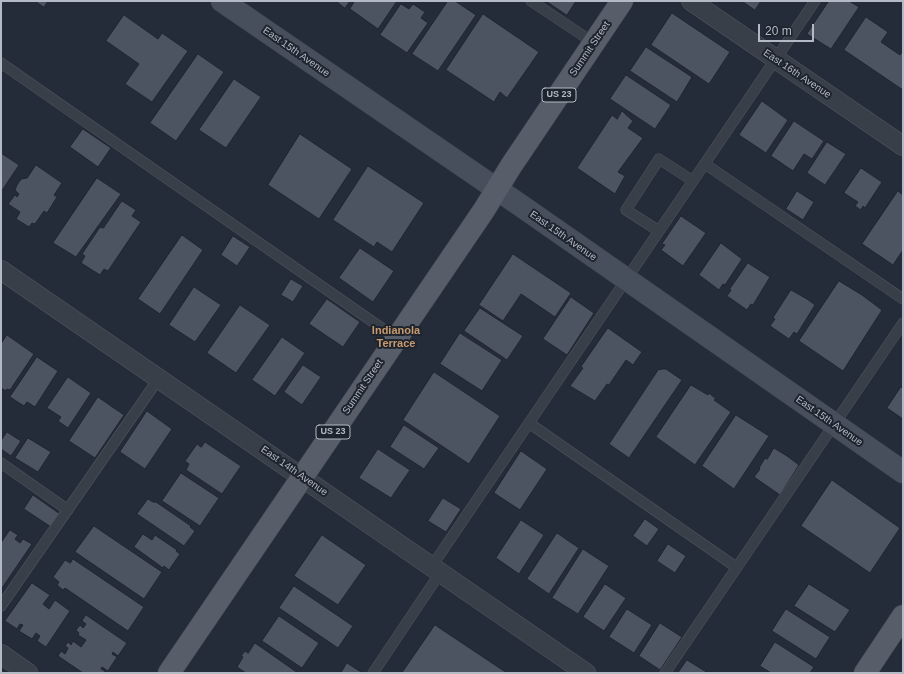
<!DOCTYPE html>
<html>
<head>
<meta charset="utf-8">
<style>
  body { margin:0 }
  #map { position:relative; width:904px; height:674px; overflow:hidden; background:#252c39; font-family:Helvetica,sans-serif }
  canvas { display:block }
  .frame { position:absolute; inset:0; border:2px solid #b4bac5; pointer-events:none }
  .scale { position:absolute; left:758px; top:24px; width:56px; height:18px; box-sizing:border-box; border:2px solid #b4bac5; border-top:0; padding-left:5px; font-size:12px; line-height:14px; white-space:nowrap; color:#b4bac5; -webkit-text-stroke:3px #1e242e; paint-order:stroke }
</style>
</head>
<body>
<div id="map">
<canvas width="904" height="674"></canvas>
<div class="frame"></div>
<div class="scale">20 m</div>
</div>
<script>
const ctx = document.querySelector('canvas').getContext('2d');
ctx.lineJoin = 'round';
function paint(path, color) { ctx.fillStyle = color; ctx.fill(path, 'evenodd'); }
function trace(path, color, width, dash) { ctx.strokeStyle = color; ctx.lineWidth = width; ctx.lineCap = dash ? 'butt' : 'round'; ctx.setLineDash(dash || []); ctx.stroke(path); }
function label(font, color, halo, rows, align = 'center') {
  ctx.font = font + ' Helvetica,sans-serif'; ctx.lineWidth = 4; ctx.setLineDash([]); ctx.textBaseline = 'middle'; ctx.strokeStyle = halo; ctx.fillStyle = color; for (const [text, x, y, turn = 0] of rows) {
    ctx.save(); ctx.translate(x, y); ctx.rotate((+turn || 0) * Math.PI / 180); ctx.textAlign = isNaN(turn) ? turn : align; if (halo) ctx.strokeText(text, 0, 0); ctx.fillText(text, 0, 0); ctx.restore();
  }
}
const building = new Path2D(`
  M 35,1 L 48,1 L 44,7 Z
  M 336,1 L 350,1 L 345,8 Z
  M 355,1 L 397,1 L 378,29 L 350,9 Z
  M 448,1 L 455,1 L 476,15 L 438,71 L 412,54 Z
  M 546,1 L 576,1 L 567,15 Z
  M 742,1 L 761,1 L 755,10 Z
  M 829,1 L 849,1 L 859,7 L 831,49 L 807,34 Z
  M 401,4 L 409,9 L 413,4 L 425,12 L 421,18 L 428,23 L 407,53 L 380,35 Z
  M 672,13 L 730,52 L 709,84 L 651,45 Z
  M 483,14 L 539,52 L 507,98 L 500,92 L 494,102 L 446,70 Z
  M 124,15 L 158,39 L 162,33 L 188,51 L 152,102 L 125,84 L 139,64 L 106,41 Z
  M 866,17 L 888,32 L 881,42 L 900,55 L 903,51 L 903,90 L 844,50 Z
  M 646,47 L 692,77 L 677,102 L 630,71 Z
  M 198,54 L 224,72 L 176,141 L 150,123 Z
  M 626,75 L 671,105 L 655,129 L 610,99 Z
  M 234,79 L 261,97 L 226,148 L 199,130 Z
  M 762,101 L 788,120 L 766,153 L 739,135 Z
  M 622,111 L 633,121 L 628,128 L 643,138 L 618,172 L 625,176 L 615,194 L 577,168 L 612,115 L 617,119 Z
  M 794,121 L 824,141 L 812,159 L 804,154 L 793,171 L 771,156 Z
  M 83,129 L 111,148 L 98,167 L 70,147 Z
  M 300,134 L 352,169 L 319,219 L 268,185 Z
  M 827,142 L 846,154 L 825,185 L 807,173 Z
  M 1,153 L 19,165 L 1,192 Z
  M 36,165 L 62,183 L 54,195 L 57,197 L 47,213 L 44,211 L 35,224 L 32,223 L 29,227 L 16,219 L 20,212 L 8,204 L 15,195 L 17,197 L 19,194 L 15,190 L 17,185 L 21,179 L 27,178 Z
  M 368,166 L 424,203 L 392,252 L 377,242 L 374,247 L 333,220 Z
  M 861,168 L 882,182 L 865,208 L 863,206 L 861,210 L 855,206 L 858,202 L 844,193 Z
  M 97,178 L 121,194 L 76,257 L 53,243 Z
  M 797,191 L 814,202 L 803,220 L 786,209 Z
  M 898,191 L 903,195 L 903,250 L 893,265 L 862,244 Z
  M 122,201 L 136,210 L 132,216 L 141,222 L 108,271 L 104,269 L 100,275 L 81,263 L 85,256 L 82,254 L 100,227 L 103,228 Z
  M 681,216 L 706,233 L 683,266 L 661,250 L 665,245 L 662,244 Z
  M 182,235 L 203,250 L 160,314 L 138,299 Z
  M 233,236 L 250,247 L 237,266 L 221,255 Z
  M 721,243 L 742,259 L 725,285 L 723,284 L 719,290 L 699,275 Z
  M 360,248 L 394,271 L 373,302 L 339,278 Z
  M 513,254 L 571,293 L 555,317 L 521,294 L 503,321 L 479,305 Z
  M 748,263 L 770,277 L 753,305 L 751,304 L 747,310 L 727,296 L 731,290 L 730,289 Z
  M 291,279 L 303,286 L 293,302 L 281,295 Z
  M 839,281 L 862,295 L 882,310 L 843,371 L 799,341 Z
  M 194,287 L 221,305 L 195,342 L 169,325 Z
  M 791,290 L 807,299 L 815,305 L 797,334 L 794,332 L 789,339 L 770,326 L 775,319 L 773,318 Z
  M 571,297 L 594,313 L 567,355 L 543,339 Z
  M 327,299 L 360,322 L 343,347 L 309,324 Z
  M 240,305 L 270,325 L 236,373 L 207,353 Z
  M 480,308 L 523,336 L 507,360 L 464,331 Z
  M 608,328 L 642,352 L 633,365 L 626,360 L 609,385 L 607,384 L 595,401 L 570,386 L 583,368 L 581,367 Z
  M 460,333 L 502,360 L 482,391 L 440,364 Z
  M 7,335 L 34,354 L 10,390 L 7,389 L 6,391 L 1,388 L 1,344 Z
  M 282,337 L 305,353 L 275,396 L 252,380 Z
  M 37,357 L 58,371 L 35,407 L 27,402 L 24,406 L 10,397 Z
  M 303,365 L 321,377 L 302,405 L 284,392 Z
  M 663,369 L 666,369 L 682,380 L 629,458 L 609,444 L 658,370 Z
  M 434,372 L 500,416 L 469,464 L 403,420 Z
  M 68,377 L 91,393 L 68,428 L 58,421 L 61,417 L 47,408 Z
  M 691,385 L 708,395 L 709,393 L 716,399 L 714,400 L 731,412 L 695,465 L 656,437 Z
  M 901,387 L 903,388 L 903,419 L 887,408 Z
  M 98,397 L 124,415 L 95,458 L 69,441 Z
  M 147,411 L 172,429 L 145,469 L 120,452 Z
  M 736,415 L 769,436 L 734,489 L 702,466 Z
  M 404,425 L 439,448 L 424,469 L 390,447 Z
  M 7,432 L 21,441 L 11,456 L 1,449 L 1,441 Z
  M 28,438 L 51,452 L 38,472 L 15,458 Z
  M 205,442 L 241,466 L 222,494 L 186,470 L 189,464 L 185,461 L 197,444 L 201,447 Z
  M 774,448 L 787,456 L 799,465 L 780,495 L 754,477 L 760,469 L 759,468 L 765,458 L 767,459 Z
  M 378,449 L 410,470 L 391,498 L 359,478 Z
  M 521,451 L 547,469 L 520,510 L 494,493 Z
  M 181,473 L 219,498 L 200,526 L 162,501 Z
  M 832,480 L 900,528 L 870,573 L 801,526 Z
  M 33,495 L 60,514 L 51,527 L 24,509 Z
  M 443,498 L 461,509 L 446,532 L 428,521 Z
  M 148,499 L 153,502 L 156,502 L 191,526 L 190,527 L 195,531 L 184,546 L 137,514 Z
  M 645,519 L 659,529 L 647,546 L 633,536 Z
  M 521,520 L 544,535 L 519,574 L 496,558 Z
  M 94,526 L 162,572 L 144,599 L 75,552 Z
  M 10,530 L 18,535 L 15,539 L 20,543 L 23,539 L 32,544 L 2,588 L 1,587 L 1,543 Z
  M 557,533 L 579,548 L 549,594 L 527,579 Z
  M 143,534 L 152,540 L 155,535 L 177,550 L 176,551 L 180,554 L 169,570 L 164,566 L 163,568 L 134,547 Z
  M 322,535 L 366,565 L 338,605 L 294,576 Z
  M 668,544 L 686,556 L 675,573 L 657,561 Z
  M 583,549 L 609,566 L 578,614 L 552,598 Z
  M 73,559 L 144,607 L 128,631 L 65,588 L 63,590 L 57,585 L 59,582 L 53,577 L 65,560 L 70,563 Z
  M 32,583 L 50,595 L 43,604 L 49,609 L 55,600 L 70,611 L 46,647 L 37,641 L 40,636 L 36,633 L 32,639 L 19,631 L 23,625 L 20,624 L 17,629 L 5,621 Z
  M 605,584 L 626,598 L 604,631 L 583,617 Z
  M 809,584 L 850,610 L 835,632 L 794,606 Z
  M 294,586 L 353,626 L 338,648 L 279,608 Z
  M 627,609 L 652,625 L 634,653 L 609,637 Z
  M 786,609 L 830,637 L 816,659 L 772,631 Z
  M 86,615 L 127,643 L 118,656 L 113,652 L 112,654 L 117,657 L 108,671 L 102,667 L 101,669 L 105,671 L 104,673 L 83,673 L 58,656 L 61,651 L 65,654 L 68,648 L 65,646 L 68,642 L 71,645 L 73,641 L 81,647 L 86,640 L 78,635 L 79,633 L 76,630 L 80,625 L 83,628 L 86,624 L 82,621 Z
  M 279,616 L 319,643 L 302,668 L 262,641 Z
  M 660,623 L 682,637 L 660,670 L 639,656 Z
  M 435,625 L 507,673 L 402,673 Z
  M 775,642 L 814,667 L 810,673 L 771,673 L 760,666 Z
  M 255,643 L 298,673 L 246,673 L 237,667 L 243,657 L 241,656 L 245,651 L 248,653 Z
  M 687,660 L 708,673 L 678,673 Z
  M 347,663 L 361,672 L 361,673 L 341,673 Z`);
paint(building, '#4c5462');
trace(building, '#202630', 1);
const lane = new Path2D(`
  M 531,1 L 594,43
  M 1,63 L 396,338
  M 705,164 L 903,299
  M 659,231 L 626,210 L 659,159 L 693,181
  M 529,423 L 736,567
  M 1,463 L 68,510
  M 432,566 L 815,1
  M 1,606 L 159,378
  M 373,673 L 440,573
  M 665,673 L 903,323`);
const street = new Path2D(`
  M 691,1 L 903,146
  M 1,270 L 586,673
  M 1,654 L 28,673`);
const secondary = new Path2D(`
  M 222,1 L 520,205 L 903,472`);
const primary = new Path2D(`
  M 169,673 L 484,210 L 511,166 L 622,1
  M 865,673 L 903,616`);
trace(lane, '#515761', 11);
trace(street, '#515761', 20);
trace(secondary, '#424852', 23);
trace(primary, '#424852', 23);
trace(lane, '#393f49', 10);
trace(street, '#393f49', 19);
trace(secondary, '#474e5c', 22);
trace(primary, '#575d69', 22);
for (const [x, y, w] of [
  [559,95,34],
  [333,432,34]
]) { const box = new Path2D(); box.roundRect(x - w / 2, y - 7, w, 14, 3); ctx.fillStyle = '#1e242e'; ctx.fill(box); trace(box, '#b4bac5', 1); }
label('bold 9px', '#b4bac5', null, [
  ["US 23",559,95],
  ["US 23",333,432]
]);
label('10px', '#b4bac5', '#1e242e', [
  ["Summit Street",590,49,-56],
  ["East 15th Avenue",296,52,35],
  ["East 16th Avenue",797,74,34],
  ["East 15th Avenue",563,236,35],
  ["Summit Street",363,387,-56],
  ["East 15th Avenue",829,421,35],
  ["East 14th Avenue",294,471,35]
]);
label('bold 11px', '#c79a6d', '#1e242e', [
  ["Indianola",396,331],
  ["Terrace",396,344]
]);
</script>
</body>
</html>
